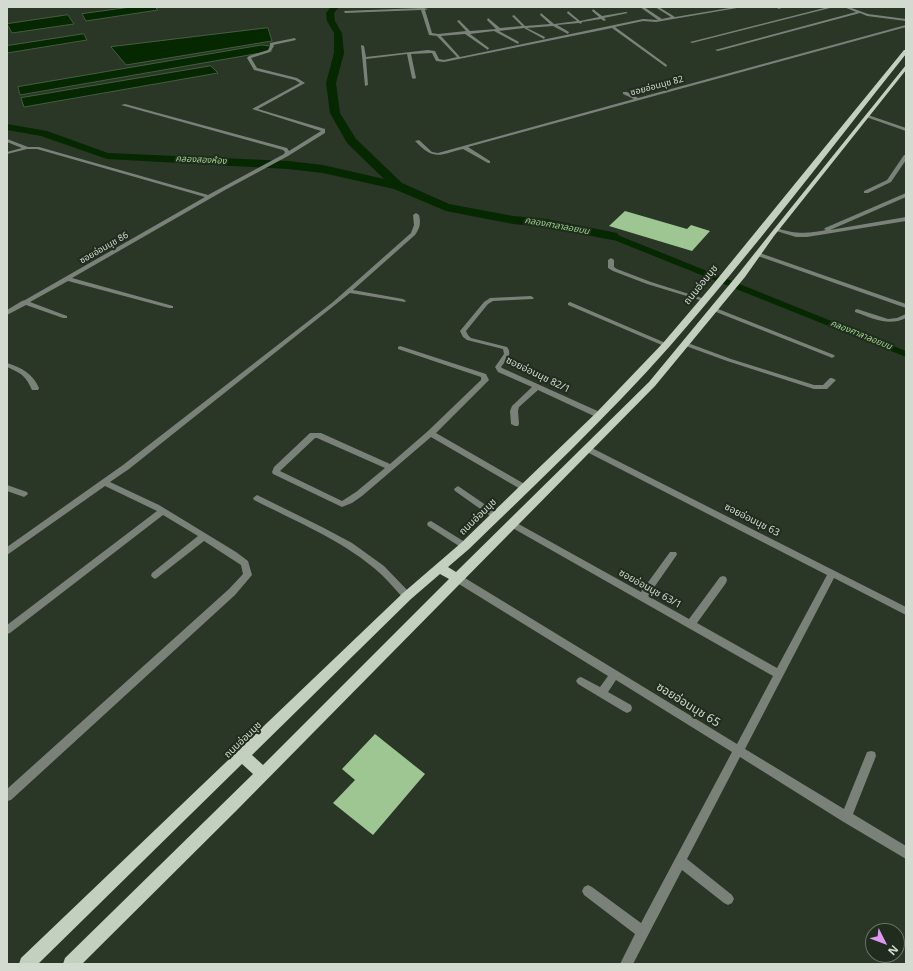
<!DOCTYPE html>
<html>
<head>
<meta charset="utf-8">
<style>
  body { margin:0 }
  #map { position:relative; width:913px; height:971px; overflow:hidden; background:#2a3626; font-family:"Noto Sans",sans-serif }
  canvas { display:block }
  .frame { position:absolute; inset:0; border:8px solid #d3dad0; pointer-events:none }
  .north { position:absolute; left:865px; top:923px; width:40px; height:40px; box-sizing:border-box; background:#202c1d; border:1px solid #687265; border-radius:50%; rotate:132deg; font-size:11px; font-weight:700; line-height:16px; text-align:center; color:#d3dad0 }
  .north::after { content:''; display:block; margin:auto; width:14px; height:18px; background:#de98f2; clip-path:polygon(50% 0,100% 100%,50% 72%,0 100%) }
</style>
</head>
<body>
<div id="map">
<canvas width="913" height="971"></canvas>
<div class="frame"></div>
<div class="north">N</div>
</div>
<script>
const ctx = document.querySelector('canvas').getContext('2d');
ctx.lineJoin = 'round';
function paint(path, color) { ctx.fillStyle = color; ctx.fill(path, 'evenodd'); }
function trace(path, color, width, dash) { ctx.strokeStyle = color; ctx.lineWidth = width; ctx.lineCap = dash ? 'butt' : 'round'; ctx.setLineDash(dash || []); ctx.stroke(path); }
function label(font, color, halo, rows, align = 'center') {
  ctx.font = font + ' "Noto Sans","Noto Sans Thai",sans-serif'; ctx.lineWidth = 4; ctx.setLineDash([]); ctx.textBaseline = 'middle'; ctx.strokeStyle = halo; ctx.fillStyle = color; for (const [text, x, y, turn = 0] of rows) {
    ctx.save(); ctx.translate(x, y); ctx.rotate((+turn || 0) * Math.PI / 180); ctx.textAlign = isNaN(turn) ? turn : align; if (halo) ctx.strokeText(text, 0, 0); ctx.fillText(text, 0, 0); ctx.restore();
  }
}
const water = new Path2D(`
  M 131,7 L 155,7 L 158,10 L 86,21 L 82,14 Z
  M 68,15 L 74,24 L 12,33 L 7,24 Z
  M 268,28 L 272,41 L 126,65 L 111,47 Z
  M 84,34 L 87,40 L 7,53 L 7,46 Z
  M 262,45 L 270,46 L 272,51 L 20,95 L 18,87 Z
  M 211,66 L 218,73 L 24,107 L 21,98 Z`);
paint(water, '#052800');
trace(water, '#435d3e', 1);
paint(new Path2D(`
  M 609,234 L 615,234 L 906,351 L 906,357 L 609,238 Z`), '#052800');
paint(new Path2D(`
  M 331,7 L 339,7 L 334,13 L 335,21 L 342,33 L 344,53 L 336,83 L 340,113 L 356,139 L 402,183 L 449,204 L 513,216 L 546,219 L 612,232 L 617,233 L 619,236 L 617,239 L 612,240 L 546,227 L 513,224 L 446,211 L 394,189 L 323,173 L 288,169 L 107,159 L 41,136 L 7,130 L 7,124 L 47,131 L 108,153 L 288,161 L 323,165 L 384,179 L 347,143 L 330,113 L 326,83 L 334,53 L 334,33 L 327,21 L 326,13 Z`), '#052800');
paint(new Path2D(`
  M 625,211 L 687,229 L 691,225 L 710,231 L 692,251 L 609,226 Z
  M 375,734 L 425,774 L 373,835 L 333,803 L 355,780 L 342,769 Z`), '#9ec693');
paint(new Path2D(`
  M 420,7 L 428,9 L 425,10 L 432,33 L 438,34 L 466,31 L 457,21 L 459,20 L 470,31 L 496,29 L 487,20 L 488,18 L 500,28 L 522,26 L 512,16 L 514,15 L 525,26 L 550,24 L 540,15 L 541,13 L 554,24 L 577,21 L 567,13 L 568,11 L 580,21 L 599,17 L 592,11 L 593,9 L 602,16 L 626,12 L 628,13 L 604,18 L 606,20 L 604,21 L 601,19 L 582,22 L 581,24 L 579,23 L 557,25 L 569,32 L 568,34 L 553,26 L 527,28 L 545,37 L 544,39 L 524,28 L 499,31 L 519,42 L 518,44 L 494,31 L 470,34 L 489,48 L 488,50 L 465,34 L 441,36 L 460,57 L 643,19 L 658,20 L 640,7 L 644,7 L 662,19 L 671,17 L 655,7 L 659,7 L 675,17 L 735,7 L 743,7 L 656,22 L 643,21 L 615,27 L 667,65 L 666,67 L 612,28 L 444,62 L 436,61 L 432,53 L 411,54 L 416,78 L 414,79 L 412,78 L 407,54 L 366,59 L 368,85 L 365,86 L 361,45 L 364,46 L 366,57 L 428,50 L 435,51 L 439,59 L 444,60 L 457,57 L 437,36 L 429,35 L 421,10 L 345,13 L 344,11 L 421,8 Z
  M 474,7 L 499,7 L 497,8 Z
  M 779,7 L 784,7 L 779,9 L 777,8 Z
  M 828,7 L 834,7 L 692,43 L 690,42 Z
  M 844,7 L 849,7 L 868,14 L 906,19 L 906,21 L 867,16 L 860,13 L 718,51 L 715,50 L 856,12 Z
  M 906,25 L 906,27 L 468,147 L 490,161 L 490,163 L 488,163 L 463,149 C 439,155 434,161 415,141 L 419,140 L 432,152 L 438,153 L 634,99 L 623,94 L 623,92 L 627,92 L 638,98 Z
  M 295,38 L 296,40 L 273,45 L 274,46 L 270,52 L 251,58 L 257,68 L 297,78 L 305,83 L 258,109 L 325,129 L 325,133 L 288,156 L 225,190 L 72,278 L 173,306 L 173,308 L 169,308 L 68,281 L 30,302 L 67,316 L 67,318 L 63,318 L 26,305 L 7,315 L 7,310 L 22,301 L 25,300 L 205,197 L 37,149 L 27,149 L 7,154 L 7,152 L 22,148 L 7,142 L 7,139 L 28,147 L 39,147 L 208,195 L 284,154 L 285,152 L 283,150 L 121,105 L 125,104 L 287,148 L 289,151 L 321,131 L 252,109 L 300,83 L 295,80 L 254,70 L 247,58 L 249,56 L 268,50 L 270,46 L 270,43 Z
  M 868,115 L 906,128 L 906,131 L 866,117 L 866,116 Z
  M 904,155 L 906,155 L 906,160 L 891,182 L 868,193 L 864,193 L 864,191 L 887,180 Z
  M 906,193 L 906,197 L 830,230 L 906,217 L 906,221 L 807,237 L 796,237 L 773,230 L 776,228 C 797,234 804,234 826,230 L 824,229 L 825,228 Z
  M 416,213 L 419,215 C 421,223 420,228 415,235 L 353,290 L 403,299 L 406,301 L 405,302 L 350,293 L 129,469 L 110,482 L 159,505 L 236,552 L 248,561 L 252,575 L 235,595 L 11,800 L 7,801 L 7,789 L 229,589 L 243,574 L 241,565 L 204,541 L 158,577 L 155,579 L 152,577 L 151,575 L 152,573 L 198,536 L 163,515 L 10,633 L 7,634 L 7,625 L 157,511 L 105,486 L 7,555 L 7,547 L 123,465 L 333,302 L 411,233 L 414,225 L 413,215 Z
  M 757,252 L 906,304 L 906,308 L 755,255 L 754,254 Z
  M 611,258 L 614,260 L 614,267 L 617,269 L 651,282 L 708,300 L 707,301 L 703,301 L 647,284 L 613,271 L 608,268 L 608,260 Z
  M 531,296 L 534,298 L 533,299 L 493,301 L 488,304 L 466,331 L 468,335 L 471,338 L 507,347 C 513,355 506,360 501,367 L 502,368 L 602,413 L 603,415 L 602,417 L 596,417 L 538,390 L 519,407 L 518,411 L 519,424 L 518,426 L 515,426 L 511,424 L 510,411 L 512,406 L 532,387 L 498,372 L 495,367 L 504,354 L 503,349 L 467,340 L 463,337 L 460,331 L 484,302 L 490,298 Z
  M 570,302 L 668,344 L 669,345 L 666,347 L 664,346 L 568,305 L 568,303 Z
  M 713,307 L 834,355 L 835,356 L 832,358 L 830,357 L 711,310 L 710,309 Z
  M 857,309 L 888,319 L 897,318 L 906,314 L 906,318 C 888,327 872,318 855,312 L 855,310 Z
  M 685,342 L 731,359 L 814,385 L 823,385 L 830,378 L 832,378 L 836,380 L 827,389 L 814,389 L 727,361 L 683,345 L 683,343 Z
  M 400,346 L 486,374 L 489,380 L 436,433 L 528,486 L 529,488 L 528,490 L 522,490 L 431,437 L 362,496 L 352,503 L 342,507 L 273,474 L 272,472 L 274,467 L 310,433 L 321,433 L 390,464 L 428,431 L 481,380 L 481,377 L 398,349 L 398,347 ZM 315,438 L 317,438 L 385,468 L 356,492 L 342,501 L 280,471 Z
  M 7,363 C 21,367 33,374 39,388 L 38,390 L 32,390 C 26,376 21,373 7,367 Z
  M 588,446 L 906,607 L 906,615 L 834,578 L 745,749 L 844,809 L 867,752 L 871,751 L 875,752 L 876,756 L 853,814 L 906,846 L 906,859 L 842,821 L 740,757 L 687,859 L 732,895 L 734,899 L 732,903 L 728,905 L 724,903 L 682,870 L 633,964 L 620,964 L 635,934 L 584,895 L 582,891 L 584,887 L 588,885 L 592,887 L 641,923 L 732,752 L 616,680 L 608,692 L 631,705 L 632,708 L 631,711 L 627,713 L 623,711 L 578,684 L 576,681 L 578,678 L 581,677 L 600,687 L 608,676 L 454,581 L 453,578 L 454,575 L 457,574 L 460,575 L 737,744 L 773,676 L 509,526 L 508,524 L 509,522 L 515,522 L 641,592 L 670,552 L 676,552 L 677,554 L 676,556 L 648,596 L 689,619 L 720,577 L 723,576 L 726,577 L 727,580 L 726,583 L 697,623 L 777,668 L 827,575 L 585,451 L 584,449 L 585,447 Z
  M 7,485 L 27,492 L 28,494 L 24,497 L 7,491 Z
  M 458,486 L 499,514 L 500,516 L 499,518 L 493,518 L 455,491 L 454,489 Z
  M 257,495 L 322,527 L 352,543 L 384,566 L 410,593 L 412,596 L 410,599 L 407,600 L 404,599 C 394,588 385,577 374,568 C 339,539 295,521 254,500 L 253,498 Z
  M 431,521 L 468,544 L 469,546 L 468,548 L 462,548 L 428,526 L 427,524 L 428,522 Z`), '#7a8179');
paint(new Path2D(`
  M 904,50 L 906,50 L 906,54 C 828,152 752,252 670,346 C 607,417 537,483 469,549 L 448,567 L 456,572 L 649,382 L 739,273 L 770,234 L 906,65 L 906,70 L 774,236 L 745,277 L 655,386 L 236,811 L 82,964 L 63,964 L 65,958 L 253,774 L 242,764 L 38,964 L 19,964 L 21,958 L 403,593 L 461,543 L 521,485 L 596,413 L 663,343 L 710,288 ZM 440,574 L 449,579 L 263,765 L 252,755 L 411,599 Z`), '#c3d0bf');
label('9px', '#d3dad0', '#202c1d', [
  ["ซอยอ่อนนุช 82",657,86,-15],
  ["ซอยอ่อนนุช 86",104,248,-30]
]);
label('italic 9px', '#9bd38b', '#202c1d', [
  ["คลองสองห้อง",201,160,3],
  ["คลองศาลาลอยบน",557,226,10],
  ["คลองศาลาลอยบน",861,335,22]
]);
label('10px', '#d3dad0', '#202c1d', [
  ["ถนนอ่อนนุช",701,285,-51],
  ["ซอยอ่อนนุช 82/1",538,375,26],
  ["ถนนอ่อนนุช",478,517,-44],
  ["ซอยอ่อนนุช 63",752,520,27],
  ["ซอยอ่อนนุช 63/1",650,589,29],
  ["ถนนอ่อนนุช",243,740,-44]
]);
label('12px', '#d3dad0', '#202c1d', [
  ["ซอยอ่อนนุช 65",688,705,32]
]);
</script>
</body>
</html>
